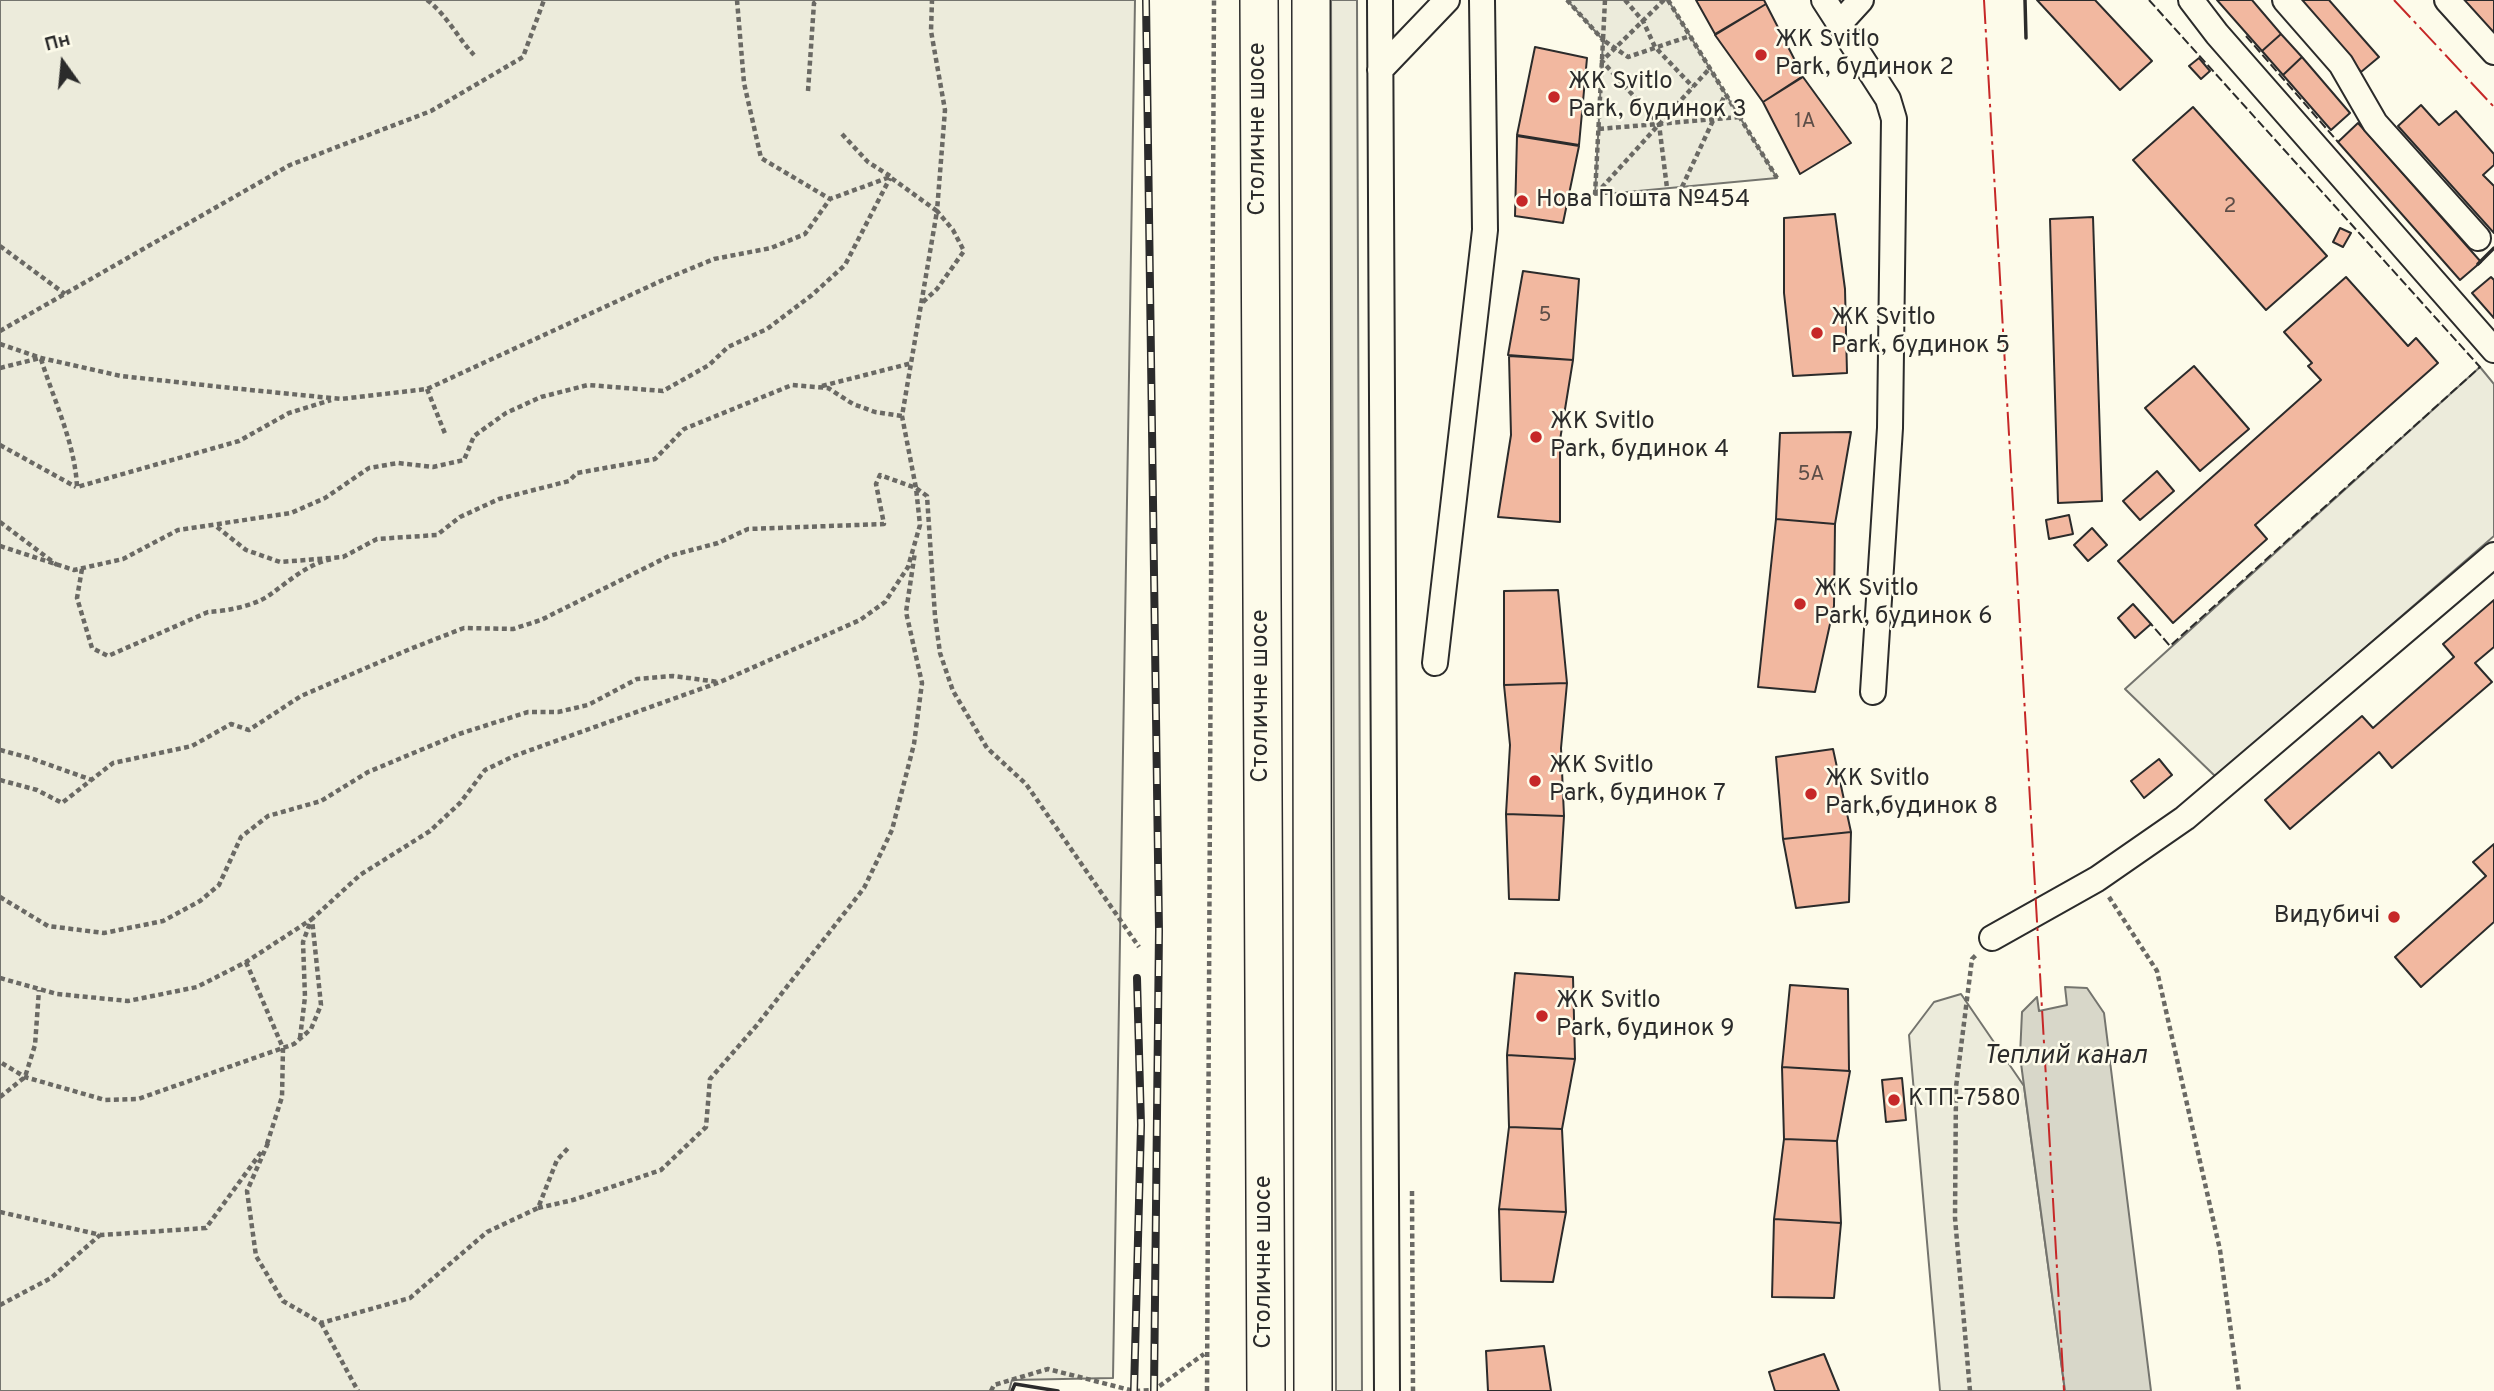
<!DOCTYPE html>
<html>
<head>
<meta charset="utf-8">
<style>
  body { margin:0 }
  #map { position:relative; width:2494px; height:1391px; overflow:hidden; background:#fdfbea; font-family:Overpass,sans-serif }
  canvas { display:block }
  .north { position:absolute; left:28px; top:28px; width:70px; height:70px; -webkit-text-stroke:5px #fdfbea; paint-order:stroke; rotate:345deg; font-size:19px; font-weight:700; line-height:28px; text-align:center; color:#2b2b2b }
  .north::after { content:''; display:block; margin:auto; width:24px; height:32px; background:#2b2b2b; clip-path:polygon(50% 0,100% 100%,50% 72%,0 100%) }
</style>
</head>
<body>
<div id="map">
<canvas width="2494" height="1391"></canvas>
<div class="north">Пн</div>
</div>
<script>
const ctx = document.querySelector('canvas').getContext('2d');
ctx.lineJoin = 'round';
function paint(path, color) { ctx.fillStyle = color; ctx.fill(path, 'evenodd'); }
function trace(path, color, width, dash) { ctx.strokeStyle = color; ctx.lineWidth = width; ctx.lineCap = dash ? 'butt' : 'round'; ctx.setLineDash(dash || []); ctx.stroke(path); }
function label(font, color, halo, rows, align = 'center') {
  ctx.font = font + ' Overpass,sans-serif'; ctx.lineWidth = 5; ctx.setLineDash([]); ctx.textBaseline = 'middle'; ctx.strokeStyle = halo; ctx.fillStyle = color; for (const [text, x, y, turn = 0] of rows) {
    ctx.save(); ctx.translate(x, y); ctx.rotate((+turn || 0) * Math.PI / 180); ctx.textAlign = isNaN(turn) ? turn : align; if (halo) ctx.strokeText(text, 0, 0); ctx.fillText(text, 0, 0); ctx.restore();
  }
}
const green = new Path2D(`
  M 0,0 L 1135,0 L 1113,1378 L 1012,1380 L 1009,1391 L 0,1391 Z
  M 1331,0 L 1357,0 L 1362,1391 L 1336,1391 Z
  M 1567,0 L 1668,0 L 1777,178 L 1595,195 L 1603,40 Z
  M 2480,367 L 2494,384 L 2494,536 L 2216,777 L 2125,689 Z
  M 1961,994 L 2024,1086 L 2065,1391 L 1940,1391 L 1909,1035 L 1934,1002 Z`);
paint(green, '#ecebdb');
trace(green, '#74746e', 2);
const water = new Path2D(`
  M 2065,987 L 2087,988 L 2104,1013 L 2151,1391 L 2065,1391 L 2020,1056 L 2022,1012 L 2037,997 L 2039,1011 L 2067,1005 Z`);
paint(water, '#d8d7c9');
trace(water, '#74746e', 2);
const building = new Path2D(`
  M 1696,0 L 1764,0 L 1766,4 L 1715,34 Z
  M 2037,0 L 2095,0 L 2152,61 L 2120,90 Z
  M 2217,0 L 2252,0 L 2281,34 L 2262,51 Z
  M 2299,0 L 2329,0 L 2379,57 L 2361,72 Z
  M 2453,0 L 2494,0 L 2494,46 Z
  M 1766,4 L 1803,76 L 1763,102 L 1715,35 Z
  M 2281,34 L 2302,57 L 2283,75 L 2262,51 Z
  M 1535,47 L 1587,58 L 1579,145 L 1517,135 Z
  M 2302,57 L 2350,113 L 2331,130 L 2283,75 Z
  M 2199,58 L 2210,71 L 2201,79 L 2189,66 Z
  M 1803,77 L 1851,143 L 1800,174 L 1763,102 Z
  M 2421,105 L 2439,125 L 2456,111 L 2494,154 L 2494,165 L 2483,175 L 2494,186 L 2494,233 L 2398,126 Z
  M 2193,107 L 2327,256 L 2266,310 L 2133,160 Z
  M 2358,123 L 2481,262 L 2460,280 L 2338,142 Z
  M 1517,136 L 1579,146 L 1563,223 L 1515,216 Z
  M 1835,214 L 1845,289 L 1847,373 L 1793,376 L 1784,293 L 1784,218 Z
  M 2093,217 L 2102,501 L 2058,503 L 2050,219 Z
  M 2340,228 L 2351,233 L 2343,247 L 2333,242 Z
  M 1523,271 L 1579,279 L 1573,360 L 1508,355 Z
  M 2346,277 L 2408,346 L 2416,338 L 2438,363 L 2255,525 L 2267,539 L 2173,623 L 2118,561 L 2321,380 L 2308,366 L 2312,363 L 2284,332 Z
  M 2491,277 L 2494,280 L 2494,318 L 2472,293 Z
  M 1509,356 L 1573,360 L 1560,440 L 1560,522 L 1498,517 L 1511,435 Z
  M 2194,366 L 2249,429 L 2200,471 L 2145,408 Z
  M 1851,432 L 1835,524 L 1776,519 L 1780,433 Z
  M 2157,471 L 2174,491 L 2140,520 L 2123,501 Z
  M 2069,515 L 2073,534 L 2049,539 L 2046,520 Z
  M 1776,519 L 1835,524 L 1834,606 L 1815,692 L 1758,687 Z
  M 2092,528 L 2107,545 L 2088,561 L 2074,545 Z
  M 1558,590 L 1567,683 L 1504,685 L 1504,591 Z
  M 2494,600 L 2494,647 L 2475,663 L 2492,682 L 2392,768 L 2379,752 L 2290,829 L 2265,800 L 2362,716 L 2373,728 L 2454,657 L 2443,644 Z
  M 2133,604 L 2151,624 L 2135,638 L 2118,618 Z
  M 1567,683 L 1561,748 L 1564,816 L 1506,814 L 1510,745 L 1504,685 Z
  M 1833,749 L 1851,832 L 1783,839 L 1776,757 Z
  M 2159,759 L 2172,775 L 2144,798 L 2131,781 Z
  M 1506,814 L 1564,816 L 1559,900 L 1509,899 Z
  M 1851,832 L 1849,902 L 1796,908 L 1783,839 Z
  M 2494,844 L 2494,922 L 2421,987 L 2395,957 L 2486,876 L 2473,862 Z
  M 1515,973 L 1573,977 L 1575,1059 L 1507,1055 Z
  M 1790,985 L 1848,989 L 1849,1071 L 1782,1067 Z
  M 1507,1055 L 1575,1059 L 1562,1129 L 1509,1127 Z
  M 1782,1067 L 1850,1071 L 1837,1141 L 1784,1139 Z
  M 1902,1078 L 1906,1120 L 1886,1122 L 1882,1080 Z
  M 1509,1127 L 1562,1129 L 1566,1212 L 1499,1209 Z
  M 1784,1139 L 1837,1141 L 1841,1223 L 1774,1219 Z
  M 1499,1209 L 1566,1212 L 1553,1282 L 1501,1281 Z
  M 1774,1219 L 1841,1223 L 1834,1298 L 1772,1297 Z
  M 1544,1346 L 1551,1391 L 1488,1391 L 1486,1351 Z
  M 1824,1354 L 1839,1391 L 1775,1391 L 1769,1372 Z`);
paint(building, '#f2b8a0');
trace(building, '#2b2b2b', 2);
const minor = new Path2D(`
  M 1380,0 L 1387,1391
  M 1824,0 L 1888,99 L 1894,119 L 1890,428 L 1873,692
  M 2191,0 L 2217,34 L 2494,350
  M 2285,0 L 2341,64 L 2375,123 L 2478,238
  M 2447,0 L 2494,52
  M 1840,23 L 1861,0
  M 1380,70 L 1447,0
  M 1435,663 L 1485,230 L 1482,0
  M 1992,938 L 2097,879 L 2185,818 L 2494,555`);
const highway = new Path2D(`
  M 1259,0 L 1266,1391
  M 1311,0 L 1313,1391`);
trace(minor, '#2b2b2b', 28);
trace(highway, '#2b2b2b', 40);
trace(new Path2D(`
  M 427,0 C 447,15 457,37 474,55
  M 737,0 L 744,83 L 761,158 L 830,199
  M 1567,0 L 1603,40 L 1595,195
  M 1605,0 L 1603,40 L 1628,57 L 1690,36
  M 1625,0 L 1643,21 L 1655,47 L 1693,87
  M 1664,0 L 1602,61 L 1659,124 L 1667,188
  M 1668,0 L 1777,178
  M 808,91 L 814,3 L 818,0
  M 1599,129 L 1739,117
  M 842,134 L 868,162 L 890,176
  M 1682,187 L 1725,95
  M 1596,194 L 1710,68
  M 0,246 L 65,294
  M 923,302 L 937,289 L 964,251 L 953,230 L 937,211 L 945,110 L 931,31 L 932,0
  M 0,331 L 290,165 L 431,111 L 523,57 L 544,0
  M 0,344 L 41,358 L 121,376 L 231,388 L 341,399 L 427,389 L 663,280 L 714,259 L 771,248 L 805,234 L 830,199 L 890,177 L 937,211 L 902,416 L 916,488 L 920,525 L 908,567 L 885,602 L 860,620 L 720,682 L 514,756 L 485,770 L 460,803 L 430,831 L 360,875 L 312,919 L 321,1005 L 311,1029 L 294,1044 L 138,1099 L 105,1100 L 25,1077 L 0,1062
  M 41,359 C 54,401 75,443 77,487 L 239,441 L 289,413 L 331,400
  M 0,368 L 40,358
  M 822,386 L 912,363
  M 427,389 L 446,436
  M 0,445 L 76,487
  M 0,522 L 57,565
  M 217,527 L 246,550 L 280,562 L 343,557 L 377,539 L 437,535 L 460,517 L 499,499 L 569,481 L 577,473 L 655,459 L 684,429 L 792,385 L 828,388 L 853,404 L 875,412 L 902,416
  M 0,546 L 74,570 L 123,559 L 178,530 L 291,513 L 325,498 L 369,468 L 398,463 L 433,467 L 464,460 L 474,436 L 506,413 L 541,397 L 588,385 L 663,391 L 709,365 L 728,347 L 767,329 L 812,295 L 845,265 L 890,178
  M 82,569 L 77,598 L 92,648 L 108,656 L 208,612 C 227,611 255,606 271,594 C 289,581 309,563 332,559
  M 0,750 L 30,758 L 92,780
  M 0,780 L 37,790 L 62,803 L 113,763 L 192,746 L 231,724 L 249,730 L 301,696 L 410,649 L 464,628 L 513,629 L 541,620 L 669,556 L 718,543 L 748,529 L 884,524 L 876,484 L 880,475 L 916,488 L 927,496 L 935,616 L 940,653 L 953,691 L 987,748 L 1026,784 L 1139,947
  M 0,897 L 48,926 L 104,933 L 163,921 L 200,901 L 219,885 L 241,837 L 268,816 L 321,801 L 368,772 L 459,734 L 528,712 L 558,712 L 588,705 L 637,679 L 673,676 L 719,682
  M 2109,897 L 2157,971 L 2220,1250 L 2239,1391
  M 246,962 L 283,1048 L 282,1097 L 267,1144
  M 0,978 L 57,994 L 128,1001 L 197,987 L 246,962 L 312,919
  M 300,1038 L 305,997 L 303,942 L 310,923
  M 0,1097 L 25,1077 L 35,1045 L 39,990
  M 268,1143 L 247,1191 L 256,1256 L 283,1301 L 321,1323 L 410,1298 L 487,1232 L 538,1208 L 557,1160 L 570,1146
  M 1412,1191 L 1413,1391
  M 538,1208 L 573,1200 L 661,1170 L 706,1127 L 710,1079 L 757,1025 L 864,888 L 892,830 L 914,744 L 922,683 L 906,612 L 915,552
  M 0,1212 L 101,1235 L 206,1228 L 262,1151
  M 0,1305 L 51,1278 L 100,1235
  M 321,1323 L 358,1391
  M 991,1391 L 994,1385 L 1048,1369 L 1134,1391 L 1154,1390 L 1204,1354
  M 1207,1391 L 1214,0
  M 1970,1391 L 1955,1218 L 1956,1087 L 1972,959 L 1977,954`), '#6a6964', 4.5, [5, 3.5]);
trace(minor, '#fdfbea', 24);
trace(highway, '#fdfbea', 37);
const rail = new Path2D(`
  M 1146,0 L 1159,930 L 1154,1391
  M 1134,1391 L 1141,1125 L 1137,978`);
trace(rail, '#2b2b2b', 8);
trace(rail, '#fdfbea', 5, [16]);
trace(new Path2D(`
  M 2149,0 L 2480,367 L 2170,646 L 2151,624
  M 2246,36 L 2338,142`), '#2b2b2b', 2, [9, 3.5]);
trace(new Path2D(`
  M 2025,0 L 2026,38
  M 2478,264 L 2494,248
  M 1012,1391 L 1015,1384 L 1058,1391`), '#2b2b2b', 3.5);
trace(new Path2D(`
  M 1984,0 L 2064,1391
  M 2394,0 L 2494,107`), '#c62828', 2, [24, 5, 3.5, 5]);
for (const [x, y, r, color] of [
  [1761,55,7,"#c62828"],
  [1554,97,7,"#c62828"],
  [1522,201,7,"#c62828"],
  [1817,333,7,"#c62828"],
  [1536,437,7,"#c62828"],
  [1800,604,7,"#c62828"],
  [1535,781,7,"#c62828"],
  [1811,794,7,"#c62828"],
  [2394,917,7,"#c62828"],
  [1542,1016,7,"#c62828"],
  [1894,1100,7,"#c62828"]
]) { const dot = new Path2D(); dot.arc(x, y, r, 0, 2 * Math.PI); ctx.fillStyle = color; ctx.fill(dot); trace(dot, '#fdfbea', 2.5); }
label('21px', '#5d4e48', null, [
  ["1А",1805,123],
  ["2",2230,208],
  ["5",1545,317],
  ["5А",1811,476]
]);
label('24px', '#2b2b2b', '#fdfbea', [
  ["ЖК Svitlo",1775,41],
  ["Park, будинок 2",1775,69],
  ["ЖК Svitlo",1568,83],
  ["Park, будинок 3",1568,111],
  ["Нова Пошта №454",1536,201],
  ["ЖК Svitlo",1831,319],
  ["Park, будинок 5",1831,347],
  ["ЖК Svitlo",1550,423],
  ["Park, будинок 4",1550,451],
  ["ЖК Svitlo",1814,590],
  ["Park, будинок 6",1814,618],
  ["ЖК Svitlo",1549,767],
  ["Park, будинок 7",1549,795],
  ["ЖК Svitlo",1825,780],
  ["Park,будинок 8",1825,808],
  ["Видубичі",2380,917,"right"],
  ["ЖК Svitlo",1556,1002],
  ["Park, будинок 9",1556,1030],
  ["КТП-7580",1908,1100]
], 'left');
label('24px', '#2b2b2b', '#fdfbea', [
  ["Столичне шосе",1259,129,-90],
  ["Столичне шосе",1262,696,-90],
  ["Столичне шосе",1265,1262,-90]
]);
label('italic 26px', '#2b2b2b', '#fdfbea', [
  ["Теплий канал",2065,1058]
]);
</script>
</body>
</html>
